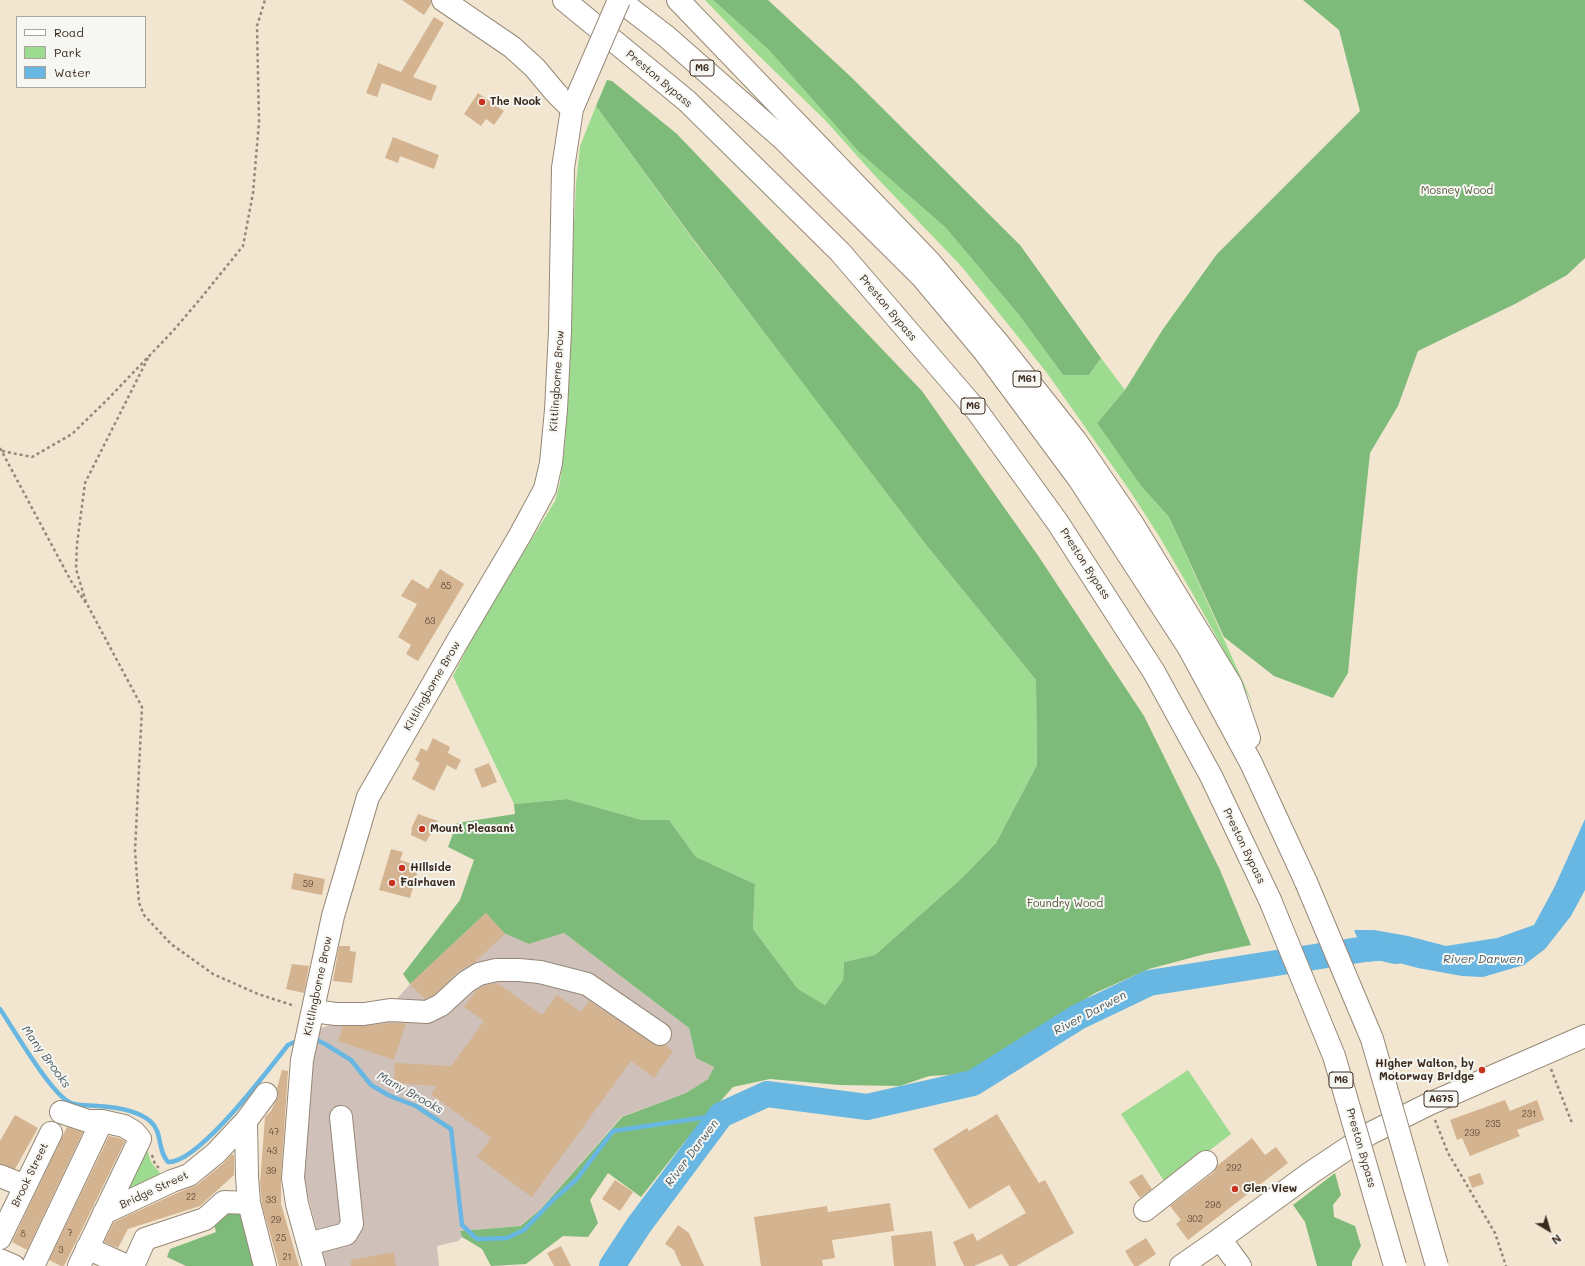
<!DOCTYPE html>
<html>
<head>
<meta charset="utf-8">
<style>
  body { margin:0 }
  #map { position:relative; width:1585px; height:1266px; overflow:hidden; background:#f2e6d0; font-family:Mali,sans-serif }
  canvas { display:block }
  .legend { position:absolute; left:16px; top:16px; width:130px; height:72px; box-sizing:border-box; background:#f6f6f2; border:1px solid #aba49d; margin:0; padding:5px 7px; list-style:none; font-size:12px; color:#3b2a1e }
  .legend li { display:flex; align-items:center; gap:8px; height:20px }
  .legend b { width:20px; border:1px solid #aba49d }
  .north { position:absolute; left:1529px; top:1210px; width:40px; height:40px; -webkit-text-stroke:3px #f6f6f2; paint-order:stroke; rotate:142deg; font-size:11px; font-weight:700; line-height:16px; text-align:center; color:#3b2a1e }
  .north::after { content:''; display:block; margin:auto; width:14px; height:18px; background:#3b2a1e; clip-path:polygon(50% 0,100% 100%,50% 72%,0 100%) }
</style>
</head>
<body>
<div id="map">
<canvas width="1585" height="1266"></canvas>
<ul class="legend">
<li><b style="height:5px;background:#fff"></b>Road</li>
<li><b style="height:11px;background:#9ddb90"></b>Park</li>
<li><b style="height:11px;background:#68b7e2"></b>Water</li>
</ul>
<div class="north">N</div>
</div>
<script>
const ctx = document.querySelector('canvas').getContext('2d');
ctx.lineJoin = 'round';
function paint(path, color) { ctx.fillStyle = color; ctx.fill(path, 'evenodd'); }
function trace(path, color, width, dash) { ctx.strokeStyle = color; ctx.lineWidth = width; ctx.lineCap = dash ? 'butt' : 'round'; ctx.setLineDash(dash || []); ctx.stroke(path); }
function label(font, color, halo, rows, align = 'center') {
  ctx.font = font + ' Mali,sans-serif'; ctx.lineWidth = 4; ctx.setLineDash([]); ctx.textBaseline = 'middle'; ctx.strokeStyle = halo; ctx.fillStyle = color; for (const [text, x, y, turn = 0] of rows) {
    ctx.save(); ctx.translate(x, y); ctx.rotate((+turn || 0) * Math.PI / 180); ctx.textAlign = isNaN(turn) ? turn : align; if (halo) ctx.strokeText(text, 0, 0); ctx.fillText(text, 0, 0); ctx.restore();
  }
}
paint(new Path2D(`
  M 486,913 L 529,944 L 564,933 L 689,1028 L 696,1058 L 714,1067 L 708,1079 L 686,1093 L 621,1117 L 540,1210 L 519,1226 L 460,1231 L 462,1237 L 458,1241 L 437,1246 L 439,1266 L 326,1266 L 303,1177 L 311,1068 L 319,1029 L 396,1000 L 410,984 Z`), '#cfc0ba');
paint(new Path2D(`
  M 705,0 L 713,0 L 769,50 L 858,151 L 946,228 L 1019,315 L 1063,375 L 1089,375 L 1101,358 L 1125,390 L 1097,423 L 1141,486 L 1169,517 L 1253,704 L 1194,596 L 1159,536 L 1130,491 L 1047,373 L 962,267 L 877,178 L 825,120 L 756,53 Z
  M 596,106 L 697,245 L 813,395 L 927,546 L 1036,680 L 1037,765 L 996,843 L 963,877 L 875,955 L 844,962 L 843,980 L 825,1005 L 798,989 L 753,929 L 755,884 L 696,857 L 669,820 L 642,820 L 567,799 L 514,804 L 453,676 L 478,627 L 555,501 L 560,482 L 565,444 L 573,284 L 573,244 L 576,184 L 580,146 Z
  M 1188,1070 L 1231,1134 L 1166,1184 L 1121,1114 Z
  M 146,1146 L 151,1162 L 164,1178 L 116,1200 Z`), '#9ddb90');
paint(new Path2D(`
  M 713,0 L 768,0 L 850,76 L 1020,245 L 1101,358 L 1089,375 L 1063,375 L 1019,315 L 946,228 L 858,151 L 769,50 Z
  M 1303,0 L 1585,0 L 1585,258 L 1567,275 L 1515,304 L 1418,351 L 1398,406 L 1370,453 L 1358,567 L 1348,673 L 1333,698 L 1274,676 L 1224,637 L 1169,517 L 1141,486 L 1097,423 L 1125,390 L 1163,329 L 1217,254 L 1360,111 L 1339,30 Z
  M 607,80 L 612,81 L 677,134 L 922,391 L 1037,554 L 1144,716 L 1220,870 L 1251,945 L 1205,954 L 1149,969 L 1095,993 L 965,1074 L 929,1076 L 900,1086 L 839,1085 L 770,1079 L 733,1087 L 686,1140 L 641,1197 L 608,1173 L 590,1200 L 598,1223 L 588,1237 L 563,1236 L 526,1264 L 491,1266 L 482,1249 L 462,1237 L 460,1231 L 520,1226 L 540,1210 L 622,1117 L 686,1093 L 708,1079 L 714,1067 L 696,1058 L 689,1028 L 564,933 L 529,944 L 504,933 L 486,913 L 410,984 L 403,974 L 460,900 L 474,860 L 448,847 L 457,823 L 515,814 L 514,804 L 567,799 L 642,820 L 669,820 L 696,857 L 755,884 L 753,929 L 798,989 L 825,1005 L 843,980 L 844,962 L 875,955 L 963,877 L 996,843 L 1037,765 L 1036,680 L 927,546 L 694,240 L 596,106 Z
  M 1335,1173 L 1341,1195 L 1333,1205 L 1334,1217 L 1355,1226 L 1361,1246 L 1352,1262 L 1352,1266 L 1317,1266 L 1305,1222 L 1293,1205 Z
  M 243,1210 L 257,1266 L 186,1266 L 167,1257 L 170,1249 L 216,1232 L 213,1221 L 224,1211 Z`), '#7ebb7a');
paint(new Path2D(`
  M 1585,819 L 1585,890 L 1571,916 L 1545,949 L 1524,965 L 1483,977 L 1462,976 L 1418,968 L 1388,960 L 1367,962 L 1354,930 L 1374,930 L 1408,936 L 1446,946 L 1497,938 L 1534,925 L 1555,886 Z`), '#68b7e2');
trace(new Path2D(`
  M 0,1009 C 13,1028 52,1096 71,1103 C 79,1106 90,1105 98,1106 C 115,1107 137,1110 150,1121 C 163,1132 157,1150 168,1162 C 198,1164 268,1070 288,1045 L 299,1040
  M 313,1038 L 325,1044 L 351,1060 L 371,1085 L 390,1096 L 416,1106 L 451,1129 L 462,1225 L 477,1239 L 507,1238 L 524,1230 L 553,1200 L 576,1180 L 613,1131 L 721,1115`), '#68b7e2', 4.5);
trace(new Path2D(`
  M 612,1266 L 639,1225 L 721,1115 L 767,1094 L 867,1107 L 973,1083 L 1078,1017 L 1149,983 L 1378,947 L 1396,951`), '#68b7e2', 26);
paint(new Path2D(`
  M 402,0 L 431,0 L 431,4 L 424,15 Z
  M 434,17 L 444,23 L 413,77 L 437,86 L 431,101 L 382,83 L 377,97 L 366,93 L 378,63 L 401,72 Z
  M 478,93 L 504,111 L 494,125 L 486,119 L 481,126 L 464,114 Z
  M 393,137 L 439,155 L 434,169 L 400,156 L 398,163 L 385,158 Z
  M 440,569 L 464,584 L 418,661 L 406,654 L 411,645 L 398,637 L 417,604 L 401,596 L 412,579 L 428,589 Z
  M 433,738 L 450,747 L 448,753 L 461,760 L 456,770 L 447,765 L 434,791 L 412,779 L 420,763 L 415,760 L 421,748 L 427,751 Z
  M 489,763 L 497,782 L 482,788 L 474,769 Z
  M 418,814 L 438,821 L 426,842 L 411,835 L 412,827 Z
  M 391,849 L 403,852 L 400,860 L 419,866 L 410,898 L 379,890 Z
  M 294,873 L 325,879 L 322,895 L 291,889 Z
  M 486,913 L 505,934 L 475,962 L 459,971 L 434,995 L 425,999 L 410,984 Z
  M 339,946 L 350,946 L 350,951 L 356,952 L 352,983 L 333,981 Z
  M 292,964 L 309,966 L 304,993 L 286,989 Z
  M 497,983 L 542,1015 L 557,995 L 581,1012 L 589,1001 L 653,1044 L 659,1046 L 665,1045 L 673,1051 L 654,1078 L 631,1061 L 532,1197 L 477,1157 L 491,1138 L 431,1094 L 437,1086 L 394,1083 L 395,1063 L 451,1066 L 484,1021 L 464,1007 L 476,991 L 484,986 Z
  M 391,1023 L 406,1023 L 394,1060 L 338,1041 L 343,1026 L 366,1026 Z
  M 282,1070 L 288,1071 L 281,1177 L 281,1204 L 299,1266 L 279,1266 L 262,1205 L 260,1183 L 265,1117 L 271,1111 L 278,1096 L 277,1088 Z
  M 1505,1100 L 1510,1111 L 1537,1100 L 1544,1120 L 1517,1130 L 1520,1136 L 1470,1156 L 1462,1138 L 1457,1140 L 1450,1120 Z
  M 997,1114 L 1039,1183 L 1045,1180 L 1074,1233 L 1016,1266 L 1009,1266 L 1002,1254 L 974,1266 L 964,1266 L 953,1242 L 973,1233 L 977,1241 L 1026,1213 L 1009,1185 L 969,1209 L 933,1149 L 967,1128 L 969,1131 Z
  M 15,1115 L 38,1128 L 15,1169 L 0,1164 L 0,1141 Z
  M 67,1127 L 83,1132 L 27,1250 L 12,1242 Z
  M 109,1136 L 119,1138 L 125,1141 L 64,1266 L 61,1266 L 49,1260 Z
  M 1252,1138 L 1265,1155 L 1276,1147 L 1288,1163 L 1188,1240 L 1176,1224 L 1181,1220 L 1170,1206 L 1214,1172 L 1218,1165 Z
  M 232,1154 L 234,1156 L 234,1175 L 200,1206 L 128,1229 L 118,1248 L 104,1242 L 114,1222 L 177,1193 L 197,1185 L 224,1163 Z
  M 1480,1173 L 1484,1184 L 1472,1188 L 1468,1177 Z
  M 1142,1174 L 1152,1189 L 1140,1198 L 1129,1182 Z
  M 615,1180 L 633,1192 L 620,1211 L 602,1199 Z
  M 890,1203 L 894,1231 L 832,1240 L 835,1258 L 822,1260 L 823,1266 L 761,1266 L 754,1217 L 827,1206 L 828,1212 Z
  M 678,1225 L 689,1233 L 704,1266 L 681,1266 L 674,1250 L 665,1244 Z
  M 932,1231 L 936,1266 L 894,1266 L 891,1236 Z
  M 1146,1238 L 1156,1254 L 1138,1266 L 1134,1266 L 1125,1251 Z
  M 561,1246 L 571,1266 L 554,1266 L 547,1253 Z
  M 394,1252 L 396,1266 L 351,1266 L 351,1260 Z`), '#d4b390');
const minor = new Path2D(`
  M 443,0 L 512,47 L 535,68 L 555,92 L 572,109
  M 313,1011 L 336,1014 L 364,1014 L 390,1010 L 427,1012 L 441,1005 L 466,982 L 479,974 L 496,970 L 519,970 L 540,972 L 587,984 L 660,1034
  M 61,1112 L 88,1121 L 102,1121 L 124,1126 L 134,1132 L 140,1139 L 79,1266
  M 246,1121 L 247,1177 L 249,1203 L 265,1266
  M 0,1176 L 25,1186
  M 1145,1210 L 1206,1162
  M 104,1213 L 172,1181 L 189,1175 L 216,1153 L 246,1121 L 266,1094
  M 0,1238 L 51,1133
  M 1220,1239 L 1240,1266
  M 308,1244 L 346,1234 L 352,1224 L 341,1117
  M 87,1248 L 127,1266
  M 0,1260 L 14,1266
  M 33,1266 L 102,1121
  M 133,1266 L 145,1239 L 205,1219 L 224,1202 L 249,1203
  M 314,1266 L 297,1204 L 293,1178 L 302,1060 L 333,916 L 368,797 L 457,642 L 519,537 L 545,489 L 551,463 L 556,410 L 560,331 L 563,168 L 572,109 L 578,95`);
const major = new Path2D(`
  M 1181,1266 L 1220,1239 L 1309,1174 L 1369,1134 L 1429,1104 L 1585,1036`);
const highway = new Path2D(`
  M 564,0 L 687,101 L 840,252 L 977,411 L 1058,523 L 1154,672 L 1211,776 L 1270,900
  M 619,0 L 667,37 L 783,139 L 922,277 L 984,351 L 1079,479 L 1189,648 L 1251,763 L 1306,882
  M 678,0 L 929,261 L 999,344 L 1076,441 L 1132,523 L 1231,685 L 1249,738`);
trace(minor, '#968877', 24);
trace(major, '#968877', 24);
trace(highway, '#968877', 24);
trace(new Path2D(`
  M 0,448 L 71,581 L 88,606 L 142,707 L 135,851 L 139,903 L 144,915 L 171,944 L 213,974 L 258,994 L 295,1006
  M 2,451 L 32,457 L 72,434 L 107,400 L 173,331 L 201,298 L 243,246 L 253,193 L 259,122 L 257,26 L 265,0
  M 86,602 L 76,569 L 77,544 L 85,483 L 148,358
  M 1551,1069 L 1572,1123
  M 1435,1120 L 1448,1153 L 1495,1233 L 1506,1266
  M 152,1155 L 155,1164 L 159,1168`), '#968877', 2.5, [3, 3]);
trace(minor, '#fff', 22);
trace(major, '#fff', 22);
trace(highway, '#fff', 22);
const minorBridge = new Path2D(`
  M 578,95 L 619,0`);
const highwayBridge = new Path2D(`
  M 1306,882 L 1372,1039 L 1437,1266
  M 1270,900 L 1334,1056 L 1395,1266`);
trace(minorBridge, '#968877', 24, []);
trace(highwayBridge, '#968877', 24, []);
trace(minorBridge, '#fff', 22);
trace(highwayBridge, '#fff', 22);
for (const [x, y, r, color] of [
  [482,102,4,"#c8321e"],
  [422,829,4,"#c8321e"],
  [402,868,4,"#c8321e"],
  [392,883,4,"#c8321e"],
  [1482,1070,4,"#c8321e"],
  [1235,1189,4,"#c8321e"]
]) { const dot = new Path2D(); dot.arc(x, y, r, 0, 2 * Math.PI); ctx.fillStyle = color; ctx.fill(dot); trace(dot, '#f6f6f2', 1.5); }
label('9px', '#614c3a', null, [
  ["85",446,586],
  ["83",430,621],
  ["59",308,884],
  ["231",1529,1114],
  ["235",1493,1124],
  ["47",274,1132],
  ["239",1472,1133],
  ["43",272,1151],
  ["292",1234,1168],
  ["39",271,1171],
  ["22",191,1197],
  ["33",271,1200],
  ["298",1213,1205],
  ["302",1195,1219],
  ["29",276,1220],
  ["7",70,1233],
  ["8",23,1234],
  ["25",281,1238],
  ["3",61,1250],
  ["21",287,1257]
]);
for (const [x, y, w] of [
  [702,68,24],
  [1027,379,28],
  [973,406,24],
  [1341,1080,24],
  [1441,1099,34]
]) { const box = new Path2D(); box.roundRect(x - w / 2, y - 8, w, 16, 3); ctx.fillStyle = '#f6f6f2'; ctx.fill(box); trace(box, '#3b2a1e', 1); }
label('bold 10px', '#3b2a1e', null, [
  ["M6",702,68],
  ["M61",1027,379],
  ["M6",973,406],
  ["M6",1341,1080],
  ["A675",1441,1099]
]);
label('11px', '#3b2a1e', '#f6f6f2', [
  ["Preston Bypass",659,79,40],
  ["Preston Bypass",888,308,50],
  ["Kittlingborne Brow",557,381,-86],
  ["Preston Bypass",1085,564,57],
  ["Kittlingborne Brow",432,686,-60],
  ["Preston Bypass",1244,846,64],
  ["Kittlingborne Brow",318,986,-78],
  ["Preston Bypass",1361,1148,74],
  ["Brook Street",30,1175,-64],
  ["Bridge Street",154,1190,-25]
]);
label('bold 11px', '#3b2a1e', '#f6f6f2', [
  ["The Nook",490,102],
  ["Mount Pleasant",430,829],
  ["Hillside",410,868],
  ["Fairhaven",400,883],
  ["Higher Walton, by",1474,1064,"right"],
  ["Motorway Bridge",1474,1077,"right"],
  ["Glen View",1243,1189]
], 'left');
label('11px', '#54563a', '#f6f6f2', [
  ["Mosney Wood",1457,191],
  ["Foundry Wood",1065,904]
]);
label('italic 12px', '#4b5b63', '#f6f6f2', [
  ["River Darwen",1483,959],
  ["River Darwen",1090,1013,-28],
  ["Many Brooks",46,1057,54],
  ["Many Brooks",410,1093,29],
  ["River Darwen",692,1153,-53]
]);
</script>
</body>
</html>
